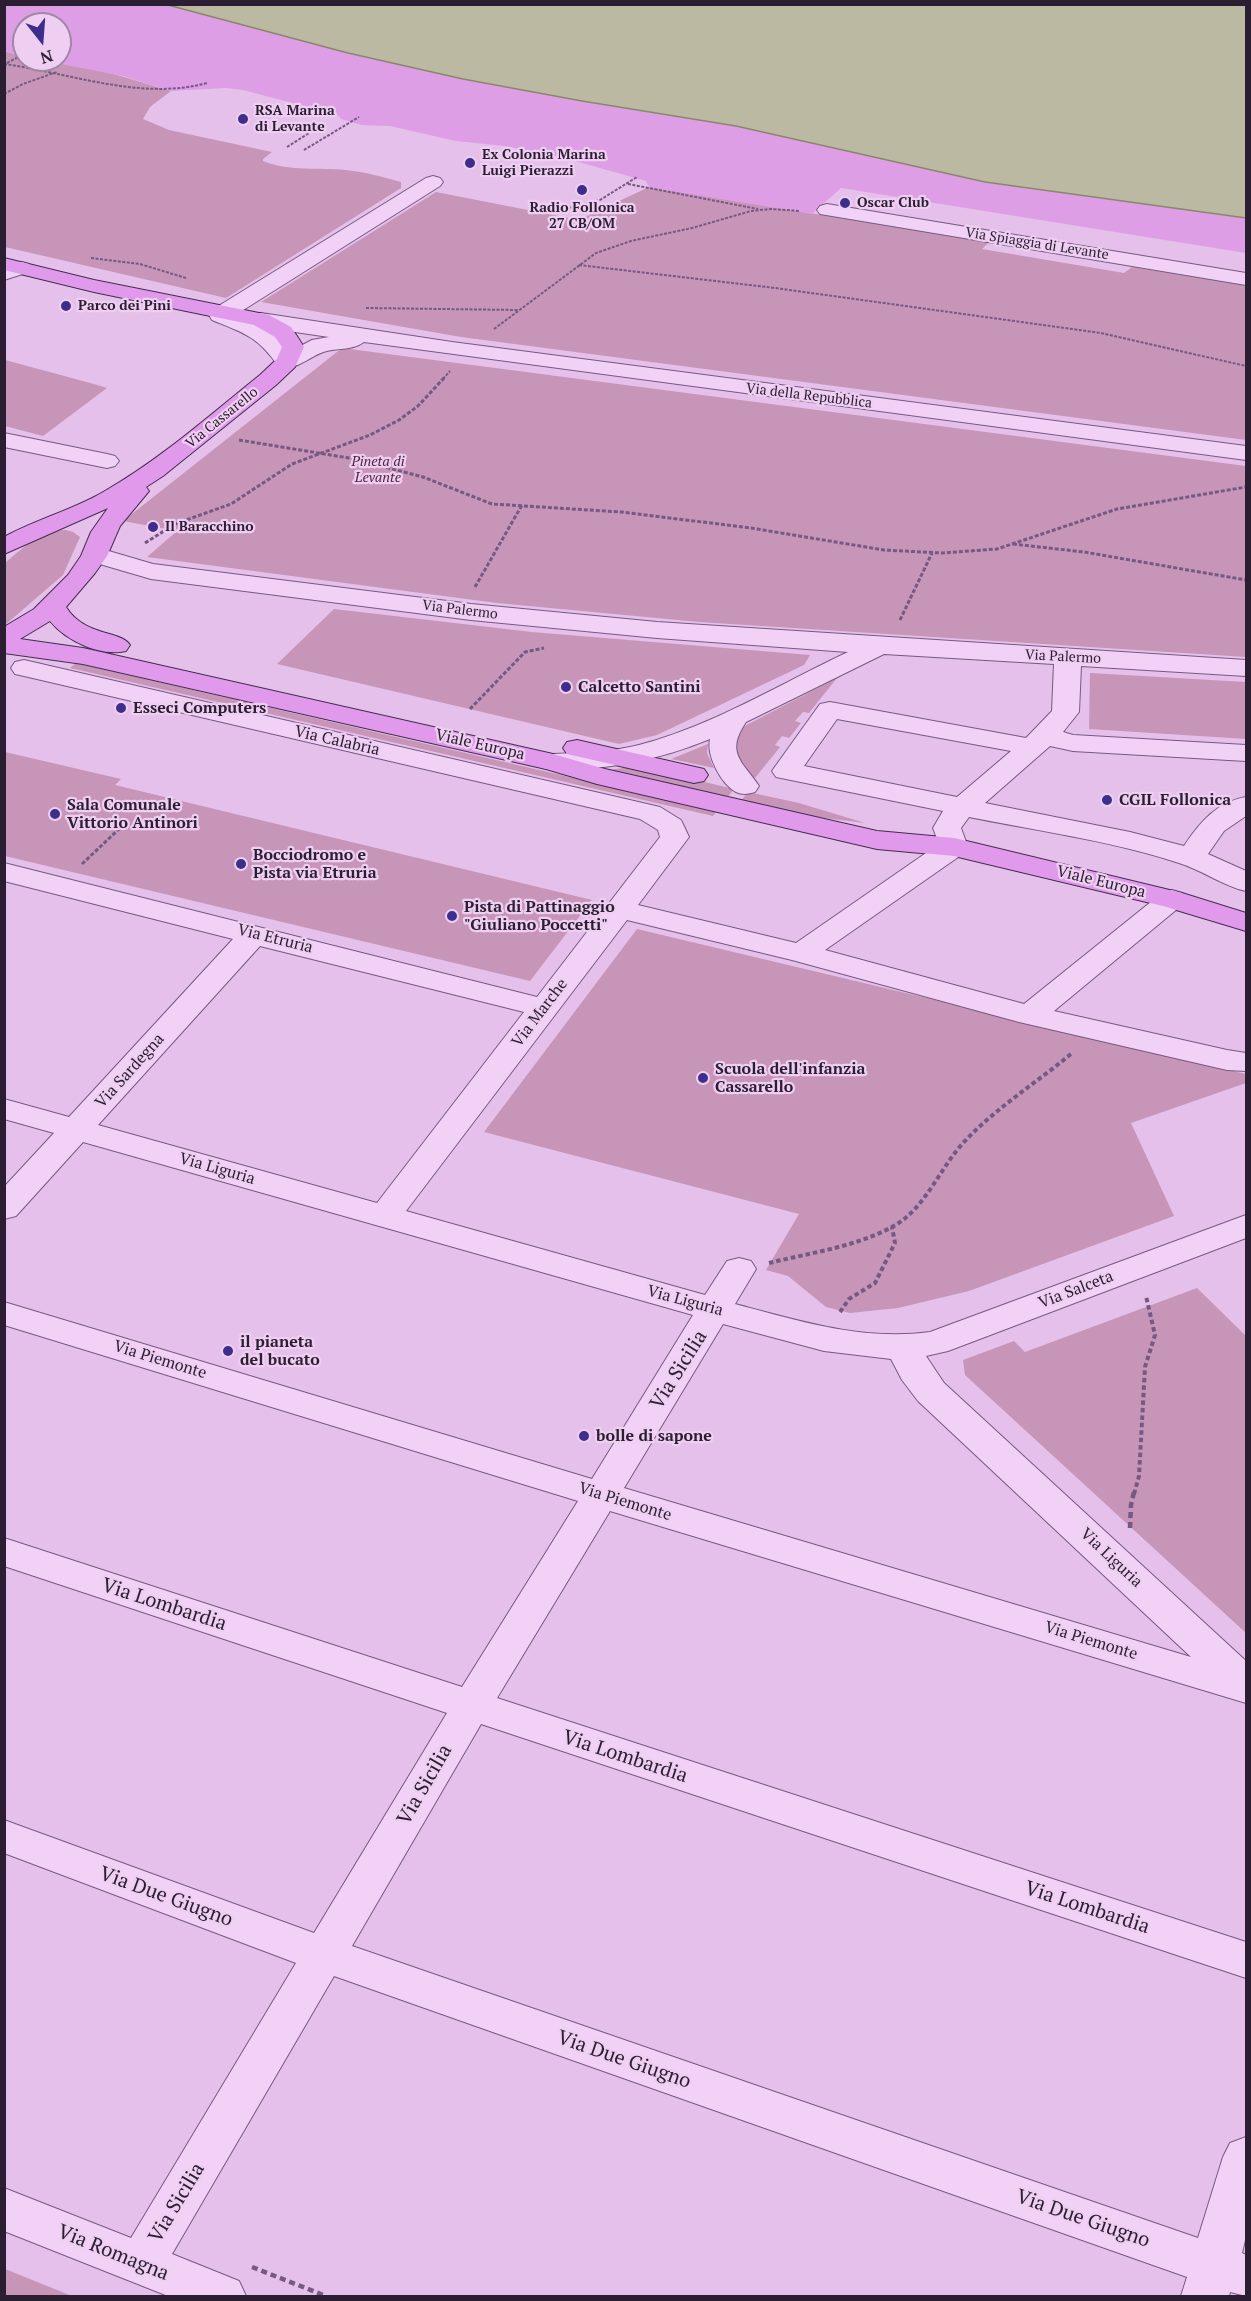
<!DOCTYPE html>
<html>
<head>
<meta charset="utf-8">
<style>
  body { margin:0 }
  #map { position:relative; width:1251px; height:2301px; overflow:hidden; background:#e5c0ea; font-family:"PT Serif",serif }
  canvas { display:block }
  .frame { position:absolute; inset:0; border:6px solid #2b1d32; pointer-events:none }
  .north { position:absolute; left:12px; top:12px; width:60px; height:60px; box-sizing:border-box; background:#eecff2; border:2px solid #a088a5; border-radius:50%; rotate:163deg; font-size:16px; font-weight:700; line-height:24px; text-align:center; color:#2b1d32 }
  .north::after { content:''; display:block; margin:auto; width:21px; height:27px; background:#3e2e8c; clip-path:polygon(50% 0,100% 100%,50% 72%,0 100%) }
</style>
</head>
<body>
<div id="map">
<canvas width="1251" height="2301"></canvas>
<div class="frame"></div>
<div class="north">N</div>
</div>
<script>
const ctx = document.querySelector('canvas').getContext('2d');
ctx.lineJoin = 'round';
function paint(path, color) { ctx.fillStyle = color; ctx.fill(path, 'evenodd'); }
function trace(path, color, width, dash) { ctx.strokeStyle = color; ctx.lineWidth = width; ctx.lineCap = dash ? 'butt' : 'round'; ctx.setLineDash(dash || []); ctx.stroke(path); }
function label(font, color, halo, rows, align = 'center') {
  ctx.font = font + ' "PT Serif",serif'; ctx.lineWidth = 4.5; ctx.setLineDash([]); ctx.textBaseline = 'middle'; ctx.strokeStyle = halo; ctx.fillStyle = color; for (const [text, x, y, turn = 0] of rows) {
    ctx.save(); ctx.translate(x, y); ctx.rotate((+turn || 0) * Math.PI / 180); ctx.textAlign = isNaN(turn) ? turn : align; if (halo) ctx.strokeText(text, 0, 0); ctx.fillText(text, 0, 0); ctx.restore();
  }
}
paint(new Path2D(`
  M 4,51 L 24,57 L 24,60 C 73,60 124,77 171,91 L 150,107 L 143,119 L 169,130 L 272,152 L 263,159 L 263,161 C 292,172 316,167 346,170 C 365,172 383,177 401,182 L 401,188 L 226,298 L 5,247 Z
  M 649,187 L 989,242 L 982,249 L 1124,273 L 1132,267 L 1246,285 L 1246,440 L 461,337 L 261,302 L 436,192 L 579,220 Z
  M 342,348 L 1246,466 L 1246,657 L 699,622 L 497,603 L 147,557 L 177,531 L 123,521 Z
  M 5,360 L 94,384 L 107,388 L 43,436 L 5,426 Z
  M 66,530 L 73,532 L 80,537 L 63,575 L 5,625 L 5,563 C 23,548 41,529 66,530 Z
  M 334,609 L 532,632 L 810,655 L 804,665 L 657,735 L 619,744 L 277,664 Z
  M 76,663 L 717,811 L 713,816 L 70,668 Z
  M 1090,673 L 1246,682 L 1246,739 L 1089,729 Z
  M 837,678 L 809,713 L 803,712 L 795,721 L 801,723 L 789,738 L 782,736 L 775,745 L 780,747 L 755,778 L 746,772 L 735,760 L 737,730 Z
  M 708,744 L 707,753 L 714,768 L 671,759 Z
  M 5,752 L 121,779 L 115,785 L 592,900 L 530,981 L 5,856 Z
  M 637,766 L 734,789 L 726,799 L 602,771 Z
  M 748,792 L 799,803 L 865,823 L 791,814 L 740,802 Z
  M 637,929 L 1246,1074 L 1246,1083 L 1131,1123 L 1174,1216 L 969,1291 L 898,1308 L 850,1313 L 826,1307 L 788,1276 L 766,1270 L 799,1214 L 484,1132 Z
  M 1197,1288 L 1246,1336 L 1246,1633 L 965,1375 L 963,1360 L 1014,1341 L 1025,1352 Z
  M 4,2269 L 5,2269 L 72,2296 L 5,2296 Z`), '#c795b8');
paint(new Path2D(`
  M 4,5 L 168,5 L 348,53 L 463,79 L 582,101 L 736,126 L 985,182 L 1246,218 L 1246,253 L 841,188 L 812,214 L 649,187 L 646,181 L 561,157 L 504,146 L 456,141 L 390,126 L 361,125 L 341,119 L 338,115 L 243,90 L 226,88 L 171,91 L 123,76 L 40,60 L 60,60 L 60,24 L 24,24 L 24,57 L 5,51 Z`), '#de9ee5');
const water = new Path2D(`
  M 168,5 L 1246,5 L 1246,218 L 985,182 L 736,126 L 582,101 L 463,79 L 348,53 Z`);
paint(water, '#bcb9a2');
trace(water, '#89876b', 1.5);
const minor = new Path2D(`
  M 433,176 L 440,178 L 443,182 L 440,186 L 237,314 L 250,320 L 253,315 L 261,313 L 452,342 L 1246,446 L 1246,460 L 364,342 C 354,350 339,348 327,351 C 310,355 298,371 279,367 C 257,336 246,334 212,320 L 209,315 L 212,310 L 426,178 ZM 268,328 L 329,337 L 312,340 L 291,351 L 286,342 Z
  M 827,204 L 1246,273 L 1246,285 L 820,214 L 817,210 L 820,206 Z
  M 22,262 L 29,264 L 33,268 L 29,272 L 4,280 L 4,267 Z
  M 4,433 L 107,454 L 115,456 L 119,461 L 115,466 L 107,468 L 4,447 Z
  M 95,547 L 153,564 L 471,604 L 657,622 L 1246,660 L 1246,676 L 1081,666 L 1079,712 L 1063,732 L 1073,735 L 1246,745 L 1246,761 L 1073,751 L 1050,746 L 985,803 L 1130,832 L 1184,846 C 1200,822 1217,802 1246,797 L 1246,816 L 1224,831 L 1208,854 L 1246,871 L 1246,891 C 1223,886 1202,870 1179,863 C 1112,841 1039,831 969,817 L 961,828 L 968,847 L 964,853 L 825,950 L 1024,1004 L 1162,893 L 1172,890 L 1182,893 L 1187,899 L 1182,905 L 1054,1011 L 1227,1050 L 1246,1053 L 1246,1071 L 1227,1070 L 1019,1022 L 792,960 L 627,920 L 406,1211 L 705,1295 L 727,1261 L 739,1258 L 751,1261 L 756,1269 L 735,1304 C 800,1321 862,1341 930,1332 L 1246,1215 L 1246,1238 L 948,1351 L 926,1356 L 944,1383 L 1246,1661 L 1246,1703 L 610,1511 L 497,1698 L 1246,1942 L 1246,1978 L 481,1724 L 352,1946 L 1198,2238 L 1223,2157 L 1230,2143 L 1246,2137 L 1246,2236 L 1242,2253 L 1246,2255 L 1246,2296 L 1230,2292 L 1229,2296 L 1181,2296 L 1187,2277 L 334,1976 L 172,2254 L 239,2281 L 246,2296 L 168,2296 L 4,2231 L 4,2188 L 131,2238 L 296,1963 L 4,1853 L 4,1820 L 314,1933 L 447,1713 L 4,1566 L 4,1538 L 462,1687 L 578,1501 L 4,1325 L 4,1302 L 592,1479 L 693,1315 L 83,1142 L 16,1216 L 4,1219 L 4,1187 L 54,1133 L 4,1119 L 4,1099 L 69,1117 L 233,939 L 4,881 L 4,863 L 537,997 L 660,837 L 658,830 L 640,819 L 24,676 L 15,674 L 11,668 L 15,662 L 24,660 L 660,807 L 681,820 L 689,837 L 638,905 L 796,943 L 939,844 L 933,828 L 943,811 L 776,777 L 772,771 L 820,704 L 830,702 L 1026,738 L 1052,711 L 1054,664 L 884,654 L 746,722 C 725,753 742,761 759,786 L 755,792 C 749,794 742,795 736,792 C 721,784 706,755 710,739 C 659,760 608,770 553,770 L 543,768 L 539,762 L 543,756 L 553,754 C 582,753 611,752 639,745 C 712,726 780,684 848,652 L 657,638 L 471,620 L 151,579 L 86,560 L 82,555 L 86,550 ZM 837,719 L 1011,751 L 957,797 L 804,766 ZM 260,946 L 524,1012 L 377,1203 L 98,1125 ZM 723,1324 L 824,1351 L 891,1359 L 902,1380 L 918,1401 L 1191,1657 L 624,1488 Z`);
const major = new Path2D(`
  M 4,258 L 94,280 L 269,315 L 291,327 L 304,347 L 295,367 L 276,385 L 163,476 L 146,487 L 149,491 L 120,526 L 107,556 L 95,573 L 66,607 C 85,637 120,630 130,645 L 126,651 C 101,657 66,641 50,621 L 20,639 L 83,648 L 553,754 L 605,769 L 877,831 L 954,838 L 1182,893 L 1246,913 L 1246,931 L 1163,906 L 954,856 L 877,849 L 597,784 L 546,769 L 83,664 L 4,653 L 4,627 L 34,609 L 68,575 L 81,556 L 91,532 L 108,508 L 4,554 L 4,537 C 37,519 75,509 105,491 C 161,459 210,415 260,375 L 277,359 L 282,347 L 275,337 L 254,325 L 94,292 L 4,270 Z
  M 577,740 L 704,769 L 708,775 L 704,781 L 694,783 L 567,754 L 563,748 L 567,742 Z`);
trace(minor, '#765982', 2);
trace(major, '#432d4f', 2);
trace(new Path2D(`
  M 7,63 L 24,54
  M 4,64 C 70,73 141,101 207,83
  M 4,94 L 23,84 L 57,72
  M 287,147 L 309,133
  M 304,150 L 359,117
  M 628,184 L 758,209
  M 569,208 L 600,200 L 637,177
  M 91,258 L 140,264 L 186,278
  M 579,265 L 775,288 L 1101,333 L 1246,366
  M 366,308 L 518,310
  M 494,329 L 596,253 L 631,241 L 692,228 L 751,211 L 771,209 L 800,211
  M 443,379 L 450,371`), '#765982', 2, [3, 1.5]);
trace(new Path2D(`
  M 239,440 L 355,459 L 423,477 L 492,504 L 621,512 L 751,528 L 884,550 L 942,553 L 997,549 L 1117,509 L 1246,487
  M 145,543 L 175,524 L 231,504 L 292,464 L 370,435 L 399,420 L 418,406 L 444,378
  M 1013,544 L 1084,552 L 1246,580
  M 475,587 L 522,505
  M 900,620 L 932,553
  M 470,709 L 525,652 L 544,648
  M 82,864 L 119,829`), '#765982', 3, [4, 2]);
trace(new Path2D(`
  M 769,1263 C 809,1253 855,1247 892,1227 C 926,1209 939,1168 965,1141 C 996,1108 1036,1083 1071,1054
  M 840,1312 L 849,1299 L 875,1283 L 895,1243 L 892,1227
  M 1134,1494 L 1139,1476 L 1145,1367 L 1155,1335 L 1146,1296`), '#765982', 4, [4.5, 3]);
trace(new Path2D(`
  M 1130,1528 L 1131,1505 L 1134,1492
  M 252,2267 L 326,2296`), '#765982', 4.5, [6, 4]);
paint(minor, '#f1d2f6');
paint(major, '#e199ec');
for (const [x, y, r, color] of [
  [243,119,6,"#3e2e8c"],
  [470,163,6,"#3e2e8c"],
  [582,190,6,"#3e2e8c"],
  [845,203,6,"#3e2e8c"],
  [66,306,6,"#3e2e8c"],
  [153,527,6,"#3e2e8c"],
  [566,687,6,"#3e2e8c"],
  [121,708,6,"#3e2e8c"],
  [1107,800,6,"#3e2e8c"],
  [55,814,6,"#3e2e8c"],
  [241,864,6,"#3e2e8c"],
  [452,916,6,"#3e2e8c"],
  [703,1078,6,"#3e2e8c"],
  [228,1351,6,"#3e2e8c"],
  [584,1436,6,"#3e2e8c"]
]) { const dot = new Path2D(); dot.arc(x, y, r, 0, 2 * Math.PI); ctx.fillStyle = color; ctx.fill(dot); trace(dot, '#eecff2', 2); }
label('bold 14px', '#2b1d32', '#eecff2', [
  ["RSA Marina",255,111],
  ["di Levante",255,127],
  ["Ex Colonia Marina",482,155],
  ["Luigi Pierazzi",482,171],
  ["Oscar Club",857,203],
  ["Radio Follonica",582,208,"center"],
  ["27 CB/OM",582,224,"center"],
  ["Parco dei Pini",78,306],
  ["Il Baracchino",165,527]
], 'left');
label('14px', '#2b1d32', '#eecff2', [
  ["Via Spiaggia di Levante",1037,244,9],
  ["Via della Repubblica",809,396,7],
  ["Via Cassarello",222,418,-39],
  ["Via Palermo",460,610,7],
  ["Via Palermo",1063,657,3]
]);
label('italic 14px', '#4d253c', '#eecff2', [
  ["Pineta di",378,462],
  ["Levante",378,478]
]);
label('bold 16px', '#2b1d32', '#eecff2', [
  ["Calcetto Santini",578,687],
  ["Esseci Computers",133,708],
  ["CGIL Follonica",1119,800],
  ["Sala Comunale",67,805],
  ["Vittorio Antinori",67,823],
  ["Bocciodromo e",253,855],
  ["Pista via Etruria",253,873],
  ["Pista di Pattinaggio",464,907],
  ["\"Giuliano Poccetti\"",464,925],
  ["Scuola dell'infanzia",715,1069],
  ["Cassarello",715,1087],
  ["il pianeta",240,1342],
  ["del bucato",240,1360],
  ["bolle di sapone",596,1436]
], 'left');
label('16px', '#2b1d32', '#eecff2', [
  ["Via Calabria",337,741,13],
  ["Viale Europa",480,745,13],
  ["Viale Europa",1101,882,14],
  ["Via Etruria",275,939,14],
  ["Via Marche",540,1013,-53],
  ["Via Sardegna",130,1071,-48],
  ["Via Liguria",217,1169,16],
  ["Via Salceta",1076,1290,-21],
  ["Via Liguria",685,1301,15],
  ["Via Piemonte",160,1360,17],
  ["Via Piemonte",625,1502,17],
  ["Via Liguria",1111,1558,43],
  ["Via Piemonte",1091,1641,17]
]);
label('20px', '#2b1d32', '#eecff2', [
  ["Via Sicilia",679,1370,-58],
  ["Via Lombardia",164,1605,18],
  ["Via Lombardia",625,1757,18],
  ["Via Sicilia",425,1785,-60],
  ["Via Due Giugno",166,1897,20],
  ["Via Lombardia",1087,1908,18],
  ["Via Due Giugno",624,2060,19],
  ["Via Sicilia",177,2203,-59],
  ["Via Due Giugno",1083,2219,19],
  ["Via Romagna",113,2253,22]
]);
</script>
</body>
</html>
